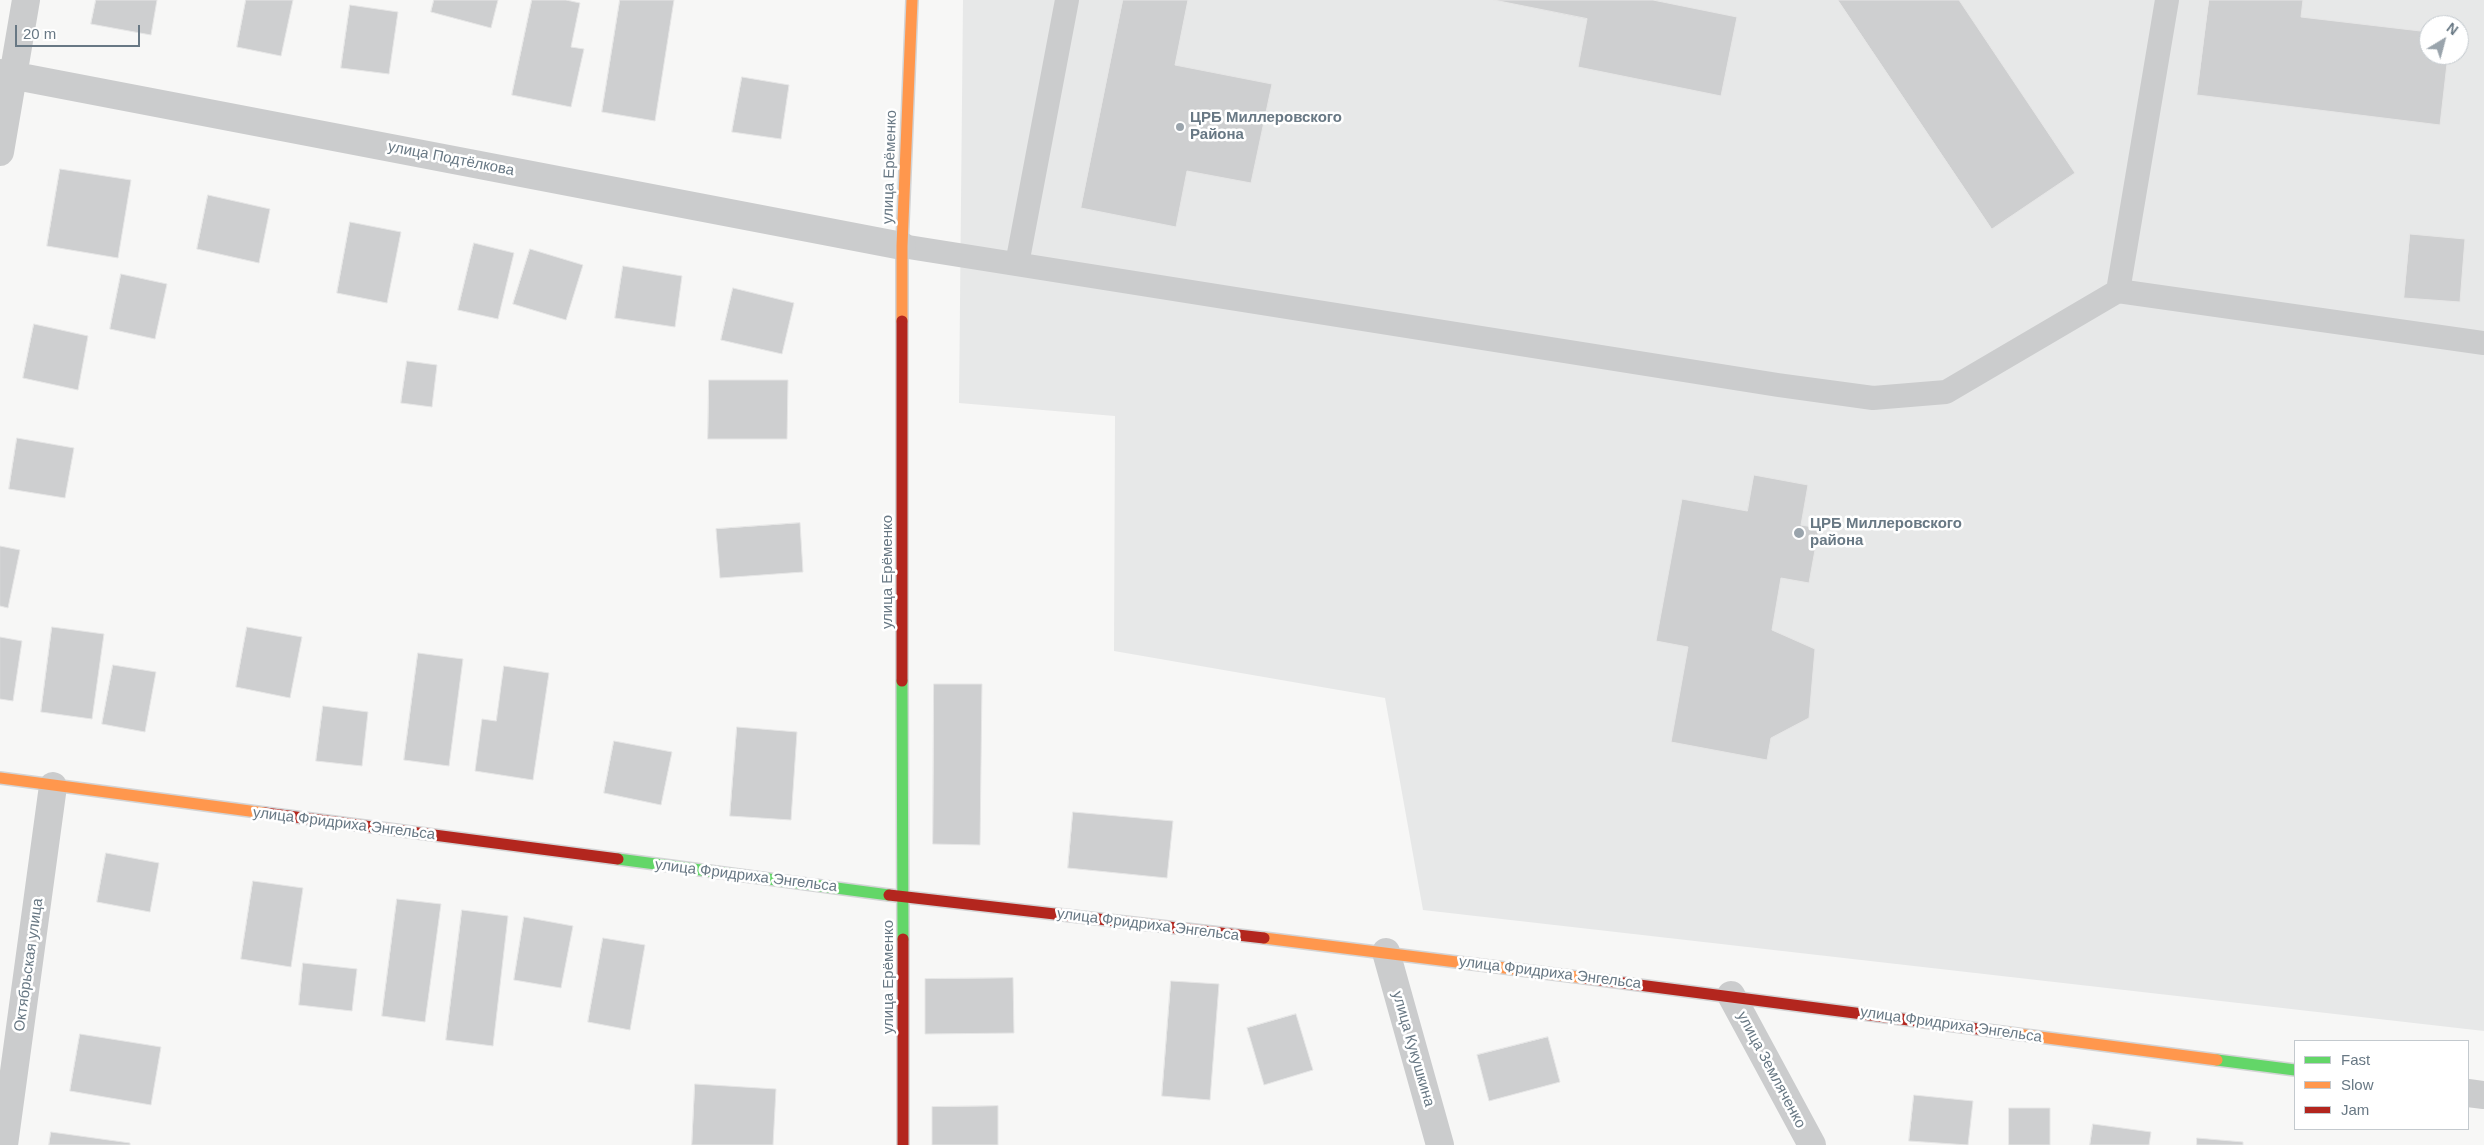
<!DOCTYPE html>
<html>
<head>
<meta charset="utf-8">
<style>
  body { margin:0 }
  #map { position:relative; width:2484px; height:1145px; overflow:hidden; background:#f7f7f6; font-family:Helvetica,sans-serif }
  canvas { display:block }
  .legend { position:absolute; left:2294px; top:1040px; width:175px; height:90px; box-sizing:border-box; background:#fff; border:1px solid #c3c9ce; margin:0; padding:6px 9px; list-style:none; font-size:15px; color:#687884 }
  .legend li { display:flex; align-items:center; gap:10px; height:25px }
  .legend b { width:25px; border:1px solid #c3c9ce }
  .north { position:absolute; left:2419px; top:15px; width:50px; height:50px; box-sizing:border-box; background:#fff; border:1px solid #c3c9ce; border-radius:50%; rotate:37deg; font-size:14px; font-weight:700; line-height:20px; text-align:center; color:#687884 }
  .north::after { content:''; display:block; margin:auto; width:18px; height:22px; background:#9aa4ac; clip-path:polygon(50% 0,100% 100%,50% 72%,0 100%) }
  .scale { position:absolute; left:15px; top:25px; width:125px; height:22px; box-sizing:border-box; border:2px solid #687884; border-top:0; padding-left:6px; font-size:15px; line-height:18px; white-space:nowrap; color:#687884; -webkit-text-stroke:4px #fff; paint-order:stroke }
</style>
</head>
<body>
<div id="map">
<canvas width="2484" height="1145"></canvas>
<ul class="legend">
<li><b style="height:6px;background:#63d668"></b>Fast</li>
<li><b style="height:6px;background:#ff974d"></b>Slow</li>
<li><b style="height:6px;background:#b3261e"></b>Jam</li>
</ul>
<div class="north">N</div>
<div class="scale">20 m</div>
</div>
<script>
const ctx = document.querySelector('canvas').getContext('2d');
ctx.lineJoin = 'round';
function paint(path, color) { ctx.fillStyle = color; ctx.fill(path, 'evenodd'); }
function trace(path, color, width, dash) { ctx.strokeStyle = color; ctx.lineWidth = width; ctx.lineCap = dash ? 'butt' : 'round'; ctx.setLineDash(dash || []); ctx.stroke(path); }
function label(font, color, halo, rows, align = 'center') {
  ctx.font = font + ' Helvetica,sans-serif'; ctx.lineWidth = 5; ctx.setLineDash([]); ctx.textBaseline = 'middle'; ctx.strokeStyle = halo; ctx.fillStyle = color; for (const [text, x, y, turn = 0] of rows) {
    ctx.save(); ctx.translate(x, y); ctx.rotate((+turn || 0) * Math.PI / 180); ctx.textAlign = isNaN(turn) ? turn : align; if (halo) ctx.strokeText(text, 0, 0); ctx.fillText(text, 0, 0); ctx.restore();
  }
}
paint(new Path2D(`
  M 963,0 L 2484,0 L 2484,1031 L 1423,910 L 1385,698 L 1114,651 L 1115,416 L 959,403 ZM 2429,25 L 2459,25 L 2459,55 L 2429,55 Z`), '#e7e8e8');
const building = new Path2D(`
  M 96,0 L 157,0 L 151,35 L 91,24 Z
  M 246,0 L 293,0 L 281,56 L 237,47 Z
  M 434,0 L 498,0 L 491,28 L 431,12 Z
  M 532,0 L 566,0 L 580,3 L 571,47 L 584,49 L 571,107 L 512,95 Z
  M 620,0 L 674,0 L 655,121 L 602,112 Z
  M 1123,0 L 1188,0 L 1175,65 L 1272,84 L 1251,183 L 1187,171 L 1176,227 L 1081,208 Z
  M 1494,0 L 1653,0 L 1737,17 L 1721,96 L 1578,67 L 1587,19 Z
  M 1838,0 L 1959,0 L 2075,173 L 1992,229 Z
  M 2209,0 L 2303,0 L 2301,17 L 2429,32 L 2429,55 L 2448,55 L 2440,125 L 2197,95 Z
  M 350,5 L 398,12 L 389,74 L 341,68 Z
  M 742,77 L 789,85 L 781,139 L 732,132 Z
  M 60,169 L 131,180 L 118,258 L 47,246 Z
  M 208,195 L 270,209 L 259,263 L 197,249 Z
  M 350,222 L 401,232 L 387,303 L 337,293 Z
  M 2410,234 L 2465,239 L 2460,302 L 2404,298 Z
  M 474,243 L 514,253 L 498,319 L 458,310 Z
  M 530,249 L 583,265 L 566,320 L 513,304 Z
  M 623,266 L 682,276 L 675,327 L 615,318 Z
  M 121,274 L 167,284 L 155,339 L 110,329 Z
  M 733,288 L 794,303 L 782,354 L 721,340 Z
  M 34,324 L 88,336 L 78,390 L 23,378 Z
  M 407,361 L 437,365 L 432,407 L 401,403 Z
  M 709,380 L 788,380 L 787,439 L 708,439 Z
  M 17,438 L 74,448 L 65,498 L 9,489 Z
  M 1754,475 L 1808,485 L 1801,525 L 1819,528 L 1809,583 L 1781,578 L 1772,630 L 1815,649 L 1809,718 L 1771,738 L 1767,760 L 1671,742 L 1688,647 L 1656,641 L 1682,499 L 1747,511 Z
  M 800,523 L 803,572 L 720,578 L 716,529 Z
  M 0,546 L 20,550 L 8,608 L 0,606 Z
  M 52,627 L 104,634 L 92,719 L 41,712 Z
  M 247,627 L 302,637 L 290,698 L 236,687 Z
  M 0,637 L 22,641 L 13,701 L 0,699 Z
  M 418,653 L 463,659 L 449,766 L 404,760 Z
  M 113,665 L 156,672 L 145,732 L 102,724 Z
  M 504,666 L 549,673 L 533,780 L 475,771 L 482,719 L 496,721 Z
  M 934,684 L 982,684 L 980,845 L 933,844 Z
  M 323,706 L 368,712 L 362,766 L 316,761 Z
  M 737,727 L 797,732 L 791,820 L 730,816 Z
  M 614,741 L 672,752 L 661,805 L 604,793 Z
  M 1073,812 L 1173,821 L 1167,878 L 1068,868 Z
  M 106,853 L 159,863 L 150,912 L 97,902 Z
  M 253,881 L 303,888 L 291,967 L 241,959 Z
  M 397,899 L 441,904 L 425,1022 L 382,1016 Z
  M 462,910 L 508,916 L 493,1046 L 446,1040 Z
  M 524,917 L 573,926 L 561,988 L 514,980 Z
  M 603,938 L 645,945 L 630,1030 L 588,1022 Z
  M 303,963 L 357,969 L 352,1011 L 299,1005 Z
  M 1013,978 L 1014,1033 L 925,1034 L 925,979 Z
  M 1171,981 L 1219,984 L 1210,1100 L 1162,1096 Z
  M 1296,1014 L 1313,1070 L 1264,1085 L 1247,1028 Z
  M 80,1034 L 161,1047 L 151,1105 L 70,1091 Z
  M 1548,1037 L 1560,1082 L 1489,1101 L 1477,1055 Z
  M 695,1084 L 776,1089 L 773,1145 L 692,1145 Z
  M 1914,1095 L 1973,1101 L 1968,1145 L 1909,1141 Z
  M 998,1106 L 998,1145 L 932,1145 L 932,1107 Z
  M 2009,1108 L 2050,1108 L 2050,1145 L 2009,1145 Z
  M 2093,1124 L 2151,1132 L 2149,1145 L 2090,1145 Z
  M 51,1132 L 130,1143 L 130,1145 L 49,1145 Z
  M 2197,1138 L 2243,1142 L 2243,1145 L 2197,1145 Z`);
paint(building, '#cecfd0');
trace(building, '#e6e6e6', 1);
const fast = new Path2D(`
  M 902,681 L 903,939
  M 618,859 L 889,895
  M 2217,1060 L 2295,1070`);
const slow = new Path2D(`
  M 902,321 L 902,246 L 912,0
  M 0,778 L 265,813
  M 1264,938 L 1585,978
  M 1986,1030 L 2217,1060`);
const jam = new Path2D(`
  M 902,321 L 902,681
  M 265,813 L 618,859
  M 889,895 L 1264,938
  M 903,939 L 903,1145
  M 1585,978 L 1986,1030`);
trace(fast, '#d3d4d5', 14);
trace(slow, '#d3d4d5', 14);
trace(jam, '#d3d4d5', 14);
trace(new Path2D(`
  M 902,246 L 1778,385 L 1873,398 L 1946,392 L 2118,291 L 2167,0
  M 1017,264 L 1067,0
  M 2118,291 L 2484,343`), '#cbcccd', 24);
trace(new Path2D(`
  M 0,73 L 902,246
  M 0,152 L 26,0
  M 1386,952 L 1440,1145
  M 1731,995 L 1812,1145
  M 2468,1093 L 2484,1095
  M 4,1145 L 53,786`), '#cbcccd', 28);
trace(fast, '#63d668', 11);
trace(slow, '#ff974d', 11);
trace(jam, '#b3261e', 11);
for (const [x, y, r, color] of [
  [1180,127,5,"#9aa4ac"],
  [1799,533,6,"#9aa4ac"]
]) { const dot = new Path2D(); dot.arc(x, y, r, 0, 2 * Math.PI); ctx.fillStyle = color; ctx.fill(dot); trace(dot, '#fff', 2); }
label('bold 15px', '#687884', '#fff', [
  ["ЦРБ Миллеровского",1190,118],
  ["Района",1190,135],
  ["ЦРБ Миллеровского",1810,524],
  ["района",1810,541]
], 'left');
label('15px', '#687884', '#fff', [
  ["улица Подтёлкова",451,159,11],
  ["улица Ерёменко",890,167,-88],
  ["улица Ерёменко",888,572,-90],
  ["улица Фридриха Энгельса",344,824,7],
  ["улица Фридриха Энгельса",746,876,7],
  ["улица Фридриха Энгельса",1148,925,7],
  ["Октябрьская улица",29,965,-82],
  ["улица Фридриха Энгельса",1550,973,7],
  ["улица Ерёменко",889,977,-90],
  ["улица Фридриха Энгельса",1951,1025,8],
  ["улица Кукушкина",1413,1049,74],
  ["улица Земляченко",1771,1070,62]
]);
</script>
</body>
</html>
